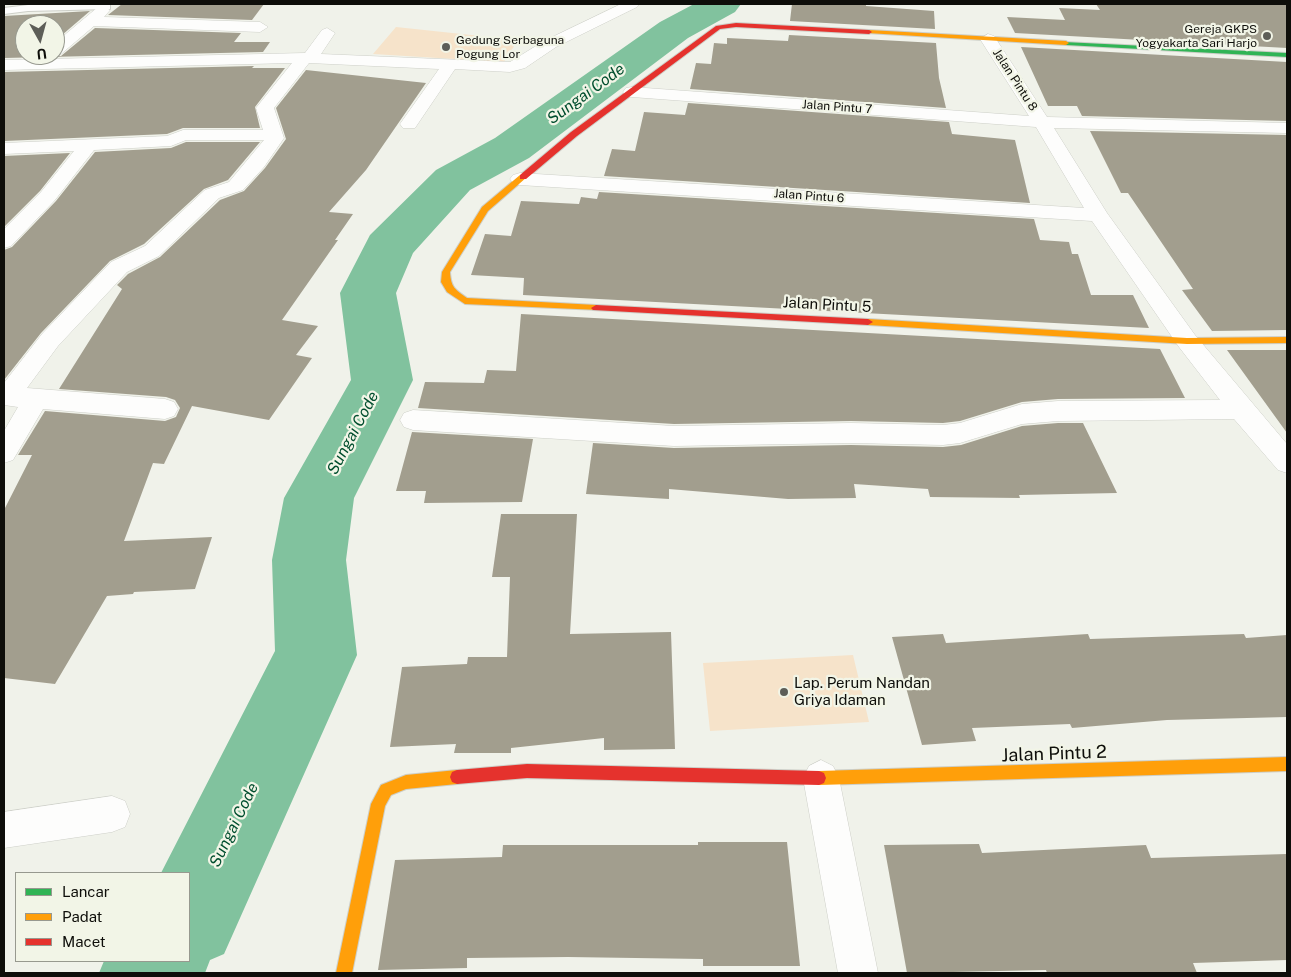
<!DOCTYPE html>
<html>
<head>
<meta charset="utf-8">
<style>
  body { margin:0 }
  #map { position:relative; width:1291px; height:977px; overflow:hidden; background:#f0f2ea; font-family:"Public Sans",sans-serif }
  canvas { display:block }
  .frame { position:absolute; inset:0; border:5px solid #0e0e0a; pointer-events:none }
  .legend { position:absolute; left:15px; top:872px; width:175px; height:90px; box-sizing:border-box; background:#f2f5e7; border:1px solid #97998f; margin:0; padding:6px 9px; list-style:none; font-size:15px; color:#0e0e0a }
  .legend li { display:flex; align-items:center; gap:10px; height:25px }
  .legend b { width:25px; border:1px solid #97998f }
  .north { position:absolute; left:15px; top:15px; width:50px; height:50px; box-sizing:border-box; background:#f2f5e7; border:1px solid #97998f; border-radius:50%; rotate:173deg; font-size:14px; font-weight:700; line-height:20px; text-align:center; color:#0e0e0a }
  .north::after { content:''; display:block; margin:auto; width:18px; height:22px; background:#5d5e58; clip-path:polygon(50% 0,100% 100%,50% 72%,0 100%) }
</style>
</head>
<body>
<div id="map">
<canvas width="1291" height="977"></canvas>
<div class="frame"></div>
<ul class="legend">
<li><b style="height:6px;background:#30b455"></b>Lancar</li>
<li><b style="height:6px;background:#ff9f0a"></b>Padat</li>
<li><b style="height:6px;background:#e5322d"></b>Macet</li>
</ul>
<div class="north">U</div>
</div>
<script>
const ctx = document.querySelector('canvas').getContext('2d');
ctx.lineJoin = 'round';
function paint(path, color) { ctx.fillStyle = color; ctx.fill(path, 'evenodd'); }
function trace(path, color, width, dash) { ctx.strokeStyle = color; ctx.lineWidth = width; ctx.lineCap = dash ? 'butt' : 'round'; ctx.setLineDash(dash || []); ctx.stroke(path); }
function label(font, color, halo, rows, align = 'center') {
  ctx.font = font + ' "Public Sans",sans-serif'; ctx.lineWidth = 4.5; ctx.setLineDash([]); ctx.textBaseline = 'middle'; ctx.strokeStyle = halo; ctx.fillStyle = color; for (const [text, x, y, turn = 0] of rows) {
    ctx.save(); ctx.translate(x, y); ctx.rotate((+turn || 0) * Math.PI / 180); ctx.textAlign = isNaN(turn) ? turn : align; if (halo) ctx.strokeText(text, 0, 0); ctx.fillText(text, 0, 0); ctx.restore();
  }
}
paint(new Path2D(`
  M 396,27 L 518,40 L 504,62 L 373,54 Z
  M 853,655 L 869,722 L 710,731 L 703,663 Z`), '#f6e3ca');
paint(new Path2D(`
  M 694,4 L 741,4 L 735,12 L 688,38 L 529,158 L 470,190 L 413,253 L 396,293 L 413,380 L 354,498 L 346,560 L 357,655 L 345,682 L 224,954 L 210,960 L 205,973 L 99,973 L 104,961 L 189,961 L 189,873 L 161,873 L 275,651 L 272,560 L 284,498 L 351,380 L 340,293 L 370,235 L 436,170 L 495,138 L 660,22 Z`), '#81c29e');
paint(new Path2D(`
  M 122,4 L 264,4 L 252,20 L 108,15 Z
  M 792,4 L 866,4 L 866,6 L 934,11 L 935,29 L 790,21 Z
  M 1096,4 L 1287,4 L 1287,48 L 1015,33 L 1007,17 L 1065,20 L 1059,8 L 1100,10 Z
  M 90,11 L 55,41 L 55,25 L 25,25 L 25,55 L 61,56 L 95,28 L 241,33 L 234,42 L 270,42 L 263,52 L 4,58 L 4,16 Z
  M 789,35 L 936,43 L 939,78 L 946,108 L 690,89 L 696,63 L 711,64 L 714,43 L 727,44 L 727,38 L 788,41 Z
  M 1021,47 L 1287,62 L 1287,121 L 1082,116 L 1077,106 L 1048,106 Z
  M 254,66 L 252,68 L 285,68 L 255,107 L 260,128 L 183,128 L 167,134 L 4,141 L 4,72 Z
  M 306,70 L 426,83 L 366,170 L 329,212 L 353,214 L 335,240 L 338,240 L 282,320 L 318,326 L 296,355 L 312,358 L 269,420 L 192,406 L 164,464 L 153,463 L 124,541 L 212,537 L 195,589 L 134,592 L 133,594 L 107,596 L 55,684 L 4,678 L 4,510 L 32,455 L 18,455 L 45,411 L 165,421 L 176,417 L 180,408 L 175,400 L 166,397 L 59,389 L 122,289 L 117,285 L 128,274 L 160,257 L 220,200 L 244,191 L 265,168 L 286,139 L 276,108 Z
  M 688,103 L 949,122 L 952,134 L 1015,140 L 1030,203 L 604,176 L 612,149 L 635,151 L 644,112 L 685,115 Z
  M 1090,131 L 1287,135 L 1287,330 L 1212,331 L 1182,290 L 1193,289 L 1128,193 L 1121,193 Z
  M 186,142 L 260,142 L 228,180 L 204,189 L 144,244 L 110,261 L 41,333 L 4,380 L 4,250 L 12,247 L 56,201 L 95,152 L 171,148 Z
  M 70,153 L 40,191 L 4,227 L 4,156 Z
  M 599,192 L 1034,219 L 1040,240 L 1069,242 L 1072,254 L 1078,254 L 1091,295 L 1133,295 L 1149,328 L 523,295 L 524,278 L 471,275 L 485,234 L 511,236 L 521,201 L 579,204 L 581,197 L 597,199 Z
  M 521,314 L 1160,349 L 1185,398 L 1058,399 L 1022,402 L 960,421 L 943,423 L 851,421 L 674,424 L 418,408 L 425,382 L 484,383 L 487,370 L 516,371 Z
  M 1227,350 L 1287,350 L 1287,433 Z
  M 1058,423 L 1083,423 L 1117,493 L 1019,495 L 1020,498 L 930,497 L 928,489 L 854,484 L 856,498 L 788,499 L 669,489 L 669,499 L 586,494 L 593,443 L 674,448 L 851,445 L 943,447 L 961,445 L 1022,426 Z
  M 412,432 L 533,439 L 522,502 L 424,503 L 426,491 L 396,491 Z
  M 501,514 L 577,514 L 570,634 L 671,632 L 675,749 L 604,750 L 604,738 L 511,748 L 511,753 L 454,753 L 456,744 L 390,747 L 402,667 L 467,664 L 468,657 L 507,657 L 510,577 L 492,577 Z
  M 943,634 L 946,643 L 1088,634 L 1090,639 L 1244,634 L 1246,638 L 1287,635 L 1287,717 L 1167,720 L 1072,728 L 1070,724 L 972,728 L 976,741 L 922,745 L 892,637 Z
  M 698,842 L 787,842 L 800,966 L 703,966 L 703,959 L 568,957 L 467,958 L 467,968 L 378,970 L 395,860 L 502,857 L 503,845 L 698,845 Z
  M 979,844 L 982,853 L 1146,845 L 1151,858 L 1287,854 L 1287,960 L 1193,963 L 1197,973 L 1047,973 L 1046,970 L 907,973 L 884,845 Z`), '#a29e8e');
const lane = new Path2D(`
  M 106,4 L 110,5 L 110,9 L 28,11 L 4,14 L 4,8 L 28,5 Z`);
const street = new Path2D(`
  M 621,4 L 639,4 L 637,7 L 556,47 L 525,68 L 510,72 L 455,69 L 415,128 L 403,128 L 400,124 L 439,69 L 309,63 L 274,108 L 284,138 L 264,167 L 243,190 L 219,198 L 159,256 L 127,272 L 58,346 L 27,388 L 165,399 L 174,402 L 178,409 L 174,416 L 165,419 L 43,409 L 13,460 L 4,463 L 4,431 L 18,407 L 4,405 L 4,383 L 42,334 L 111,262 L 145,246 L 205,190 L 229,182 L 264,140 L 186,140 L 171,146 L 94,150 L 55,200 L 11,246 L 4,248 L 4,229 L 41,192 L 74,151 L 4,154 L 4,143 L 167,136 L 183,130 L 263,130 L 256,108 L 292,63 L 4,70 L 4,60 L 305,53 L 322,30 L 327,28 L 335,33 L 321,54 L 510,62 L 544,41 Z
  M 103,6 L 110,10 L 104,17 L 260,22 L 268,27 L 260,32 L 94,26 L 61,54 L 52,55 L 55,55 L 55,43 L 98,7 Z
  M 988,34 L 994,36 L 1047,117 L 1287,123 L 1287,133 L 1054,128 L 1107,213 L 1195,335 L 1287,444 L 1287,473 L 1278,470 L 1234,419 L 1058,421 L 1022,424 L 960,443 L 943,445 L 851,443 L 674,446 L 413,430 L 404,427 L 400,420 L 404,413 L 413,410 L 674,426 L 851,423 L 943,425 L 960,423 L 1022,404 L 1058,401 L 1220,400 L 1179,347 L 1092,221 L 520,185 L 513,183 L 510,179 L 513,175 L 520,173 L 1084,208 L 1036,127 L 632,97 L 626,96 L 623,92 L 626,88 L 632,87 L 1029,116 L 980,39 Z
  M 821,760 L 833,766 L 839,778 L 878,973 L 838,973 L 803,778 L 809,766 Z
  M 112,796 L 125,801 L 130,814 L 125,827 L 112,832 L 4,848 L 4,812 Z`);
const fast = new Path2D(`
  M 1064,42 L 1287,53 L 1287,57 L 1066,45 L 1064,44 Z`);
const slow = new Path2D(`
  M 869,30 L 1066,41 L 1069,43 L 1066,45 L 867,33 L 867,31 Z
  M 520,175 L 527,177 L 488,211 L 450,272 C 451,288 455,289 467,298 L 596,305 L 601,308 L 599,310 L 465,304 L 447,292 L 441,282 L 442,272 L 482,207 Z
  M 868,319 L 1187,338 L 1287,337 L 1287,343 L 1187,344 L 868,325 L 863,322 Z
  M 1287,757 L 1287,771 L 819,785 L 814,783 L 812,778 L 814,773 L 819,771 Z
  M 457,770 L 462,772 L 464,777 L 462,782 L 457,784 L 406,789 L 391,795 L 385,806 L 352,973 L 336,973 L 371,804 L 381,785 L 406,775 Z`);
const jam = new Path2D(`
  M 736,23 L 869,30 L 872,32 L 869,34 L 736,27 L 720,29 L 577,136 L 526,179 L 520,179 L 520,175 L 571,132 L 716,26 Z
  M 596,305 L 868,319 L 873,322 L 868,325 L 593,310 L 591,308 Z
  M 527,764 L 819,771 L 824,773 L 826,778 L 824,783 L 819,785 L 527,778 L 457,784 L 452,782 L 450,777 L 452,772 L 457,770 Z`);
trace(lane, '#cdcfc8', 2);
trace(street, '#cdcfc8', 1);
trace(fast, '#cdcfc8', 2);
trace(slow, '#cdcfc8', 2);
trace(jam, '#cdcfc8', 2);
paint(lane, '#fdfdfc');
paint(street, '#fdfdfc');
paint(fast, '#30b455');
paint(slow, '#ff9f0a');
paint(jam, '#e5322d');
for (const [x, y, r, color] of [
  [1267,36,5,"#5d5e58"],
  [446,47,5,"#5d5e58"],
  [784,692,5,"#5d5e58"]
]) { const dot = new Path2D(); dot.arc(x, y, r, 0, 2 * Math.PI); ctx.fillStyle = color; ctx.fill(dot); trace(dot, '#f2f5e7', 2); }
label('12px', '#0e0e0a', '#f2f5e7', [
  ["Gereja GKPS",1257,29],
  ["Yogyakarta Sari Harjo",1257,43],
  ["Gedung Serbaguna",456,40,"left"],
  ["Pogung Lor",456,54,"left"]
], 'right');
label('12px', '#0e0e0a', '#f2f5e7', [
  ["Jalan Pintu 8",1015,80,57],
  ["Jalan Pintu 7",837,107,4],
  ["Jalan Pintu 6",809,196,4]
]);
label('15px', '#0e0e0a', '#f2f5e7', [
  ["Jalan Pintu 5",827,305,3]
]);
label('15px', '#0e0e0a', '#f2f5e7', [
  ["Lap. Perum Nandan",794,683],
  ["Griya Idaman",794,700]
], 'left');
label('italic 16px', '#014e2e', '#f2f5e7', [
  ["Sungai Code",586,94,-36],
  ["Sungai Code",353,433,-62],
  ["Sungai Code",234,825,-64]
]);
label('18px', '#0e0e0a', '#f2f5e7', [
  ["Jalan Pintu 2",1054,754,-2]
]);
</script>
</body>
</html>
